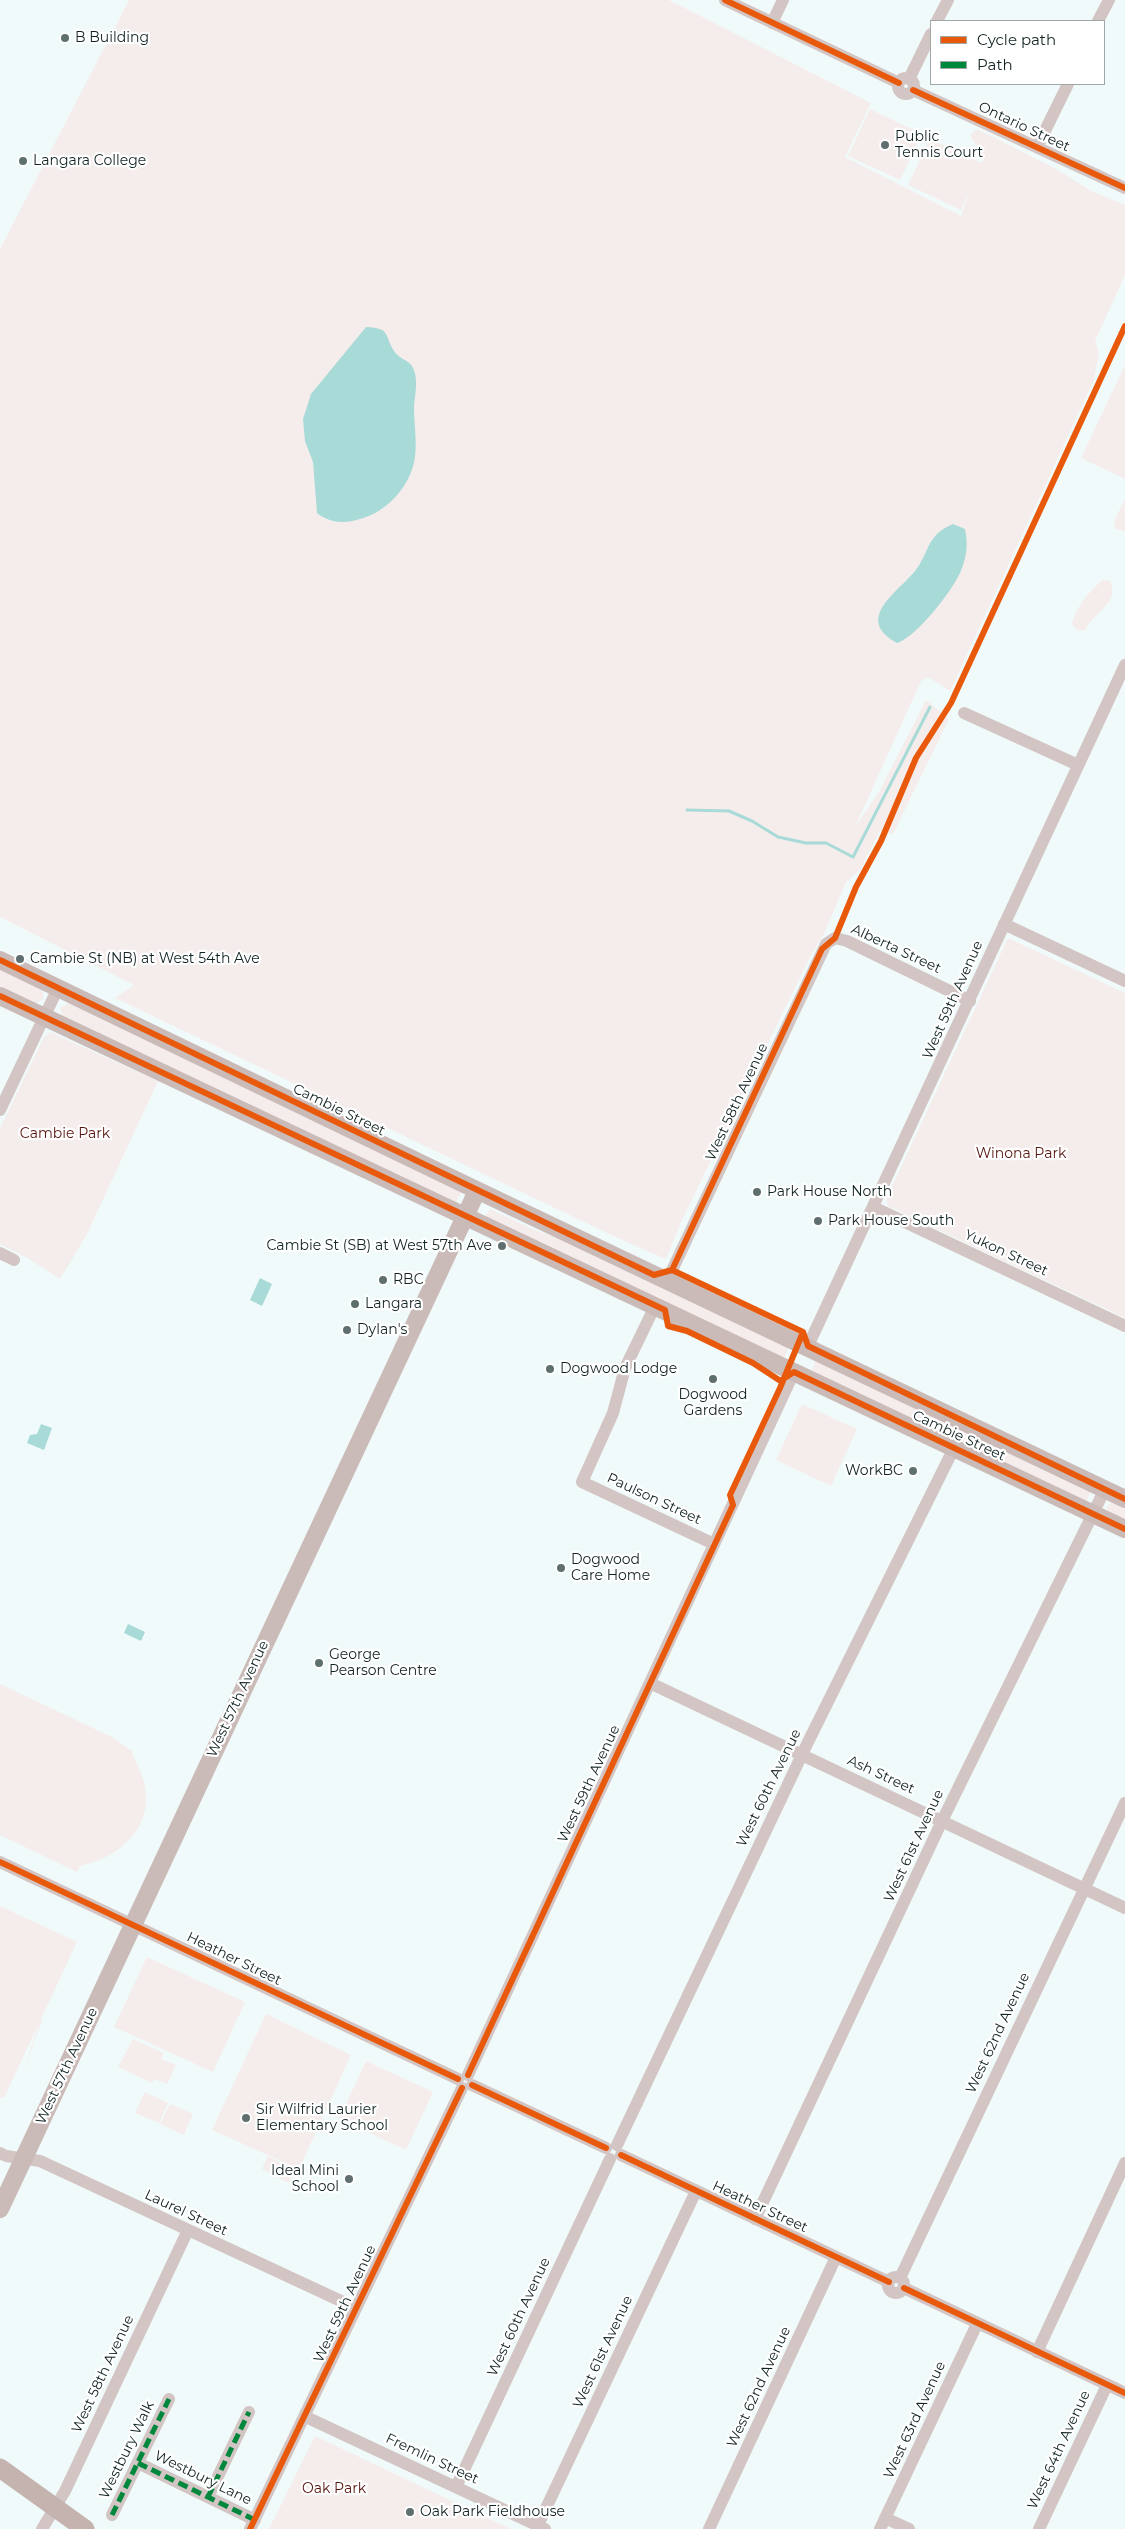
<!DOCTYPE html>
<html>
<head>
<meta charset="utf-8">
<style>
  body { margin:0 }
  #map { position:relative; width:1125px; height:2529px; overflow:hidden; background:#f0fafa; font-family:Montserrat,sans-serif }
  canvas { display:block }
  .legend { position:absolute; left:930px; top:20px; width:175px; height:65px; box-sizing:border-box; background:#fff; border:1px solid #a0a7a7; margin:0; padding:6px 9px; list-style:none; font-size:15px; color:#112323 }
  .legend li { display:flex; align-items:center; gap:10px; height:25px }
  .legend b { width:25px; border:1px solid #a0a7a7 }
</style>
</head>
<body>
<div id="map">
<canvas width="1125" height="2529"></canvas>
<ul class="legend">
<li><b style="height:6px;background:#e8590c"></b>Cycle path</li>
<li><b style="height:6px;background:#00873e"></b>Path</li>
</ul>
</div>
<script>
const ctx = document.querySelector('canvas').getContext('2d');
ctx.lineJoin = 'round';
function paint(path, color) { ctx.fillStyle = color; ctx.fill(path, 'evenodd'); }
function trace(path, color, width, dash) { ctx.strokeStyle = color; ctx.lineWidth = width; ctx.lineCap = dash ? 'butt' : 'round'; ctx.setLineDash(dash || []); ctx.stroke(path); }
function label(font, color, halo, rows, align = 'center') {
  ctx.font = font + ' Montserrat,sans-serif'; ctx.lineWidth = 4.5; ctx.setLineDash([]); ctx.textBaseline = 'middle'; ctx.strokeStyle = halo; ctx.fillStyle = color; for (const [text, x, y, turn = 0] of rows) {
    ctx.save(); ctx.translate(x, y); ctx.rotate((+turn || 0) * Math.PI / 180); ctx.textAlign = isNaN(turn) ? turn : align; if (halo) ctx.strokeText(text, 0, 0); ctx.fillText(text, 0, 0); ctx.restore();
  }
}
paint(new Path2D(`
  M 129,0 L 669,0 L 871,103 L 845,157 L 961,216 L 970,190 L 961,210 L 908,185 L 930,139 L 982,163 L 984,158 L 970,135 L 977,129 L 1058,170 L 1091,191 L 1125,205 L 1125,275 L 1095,341 L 1099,353 L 1094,380 L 950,691 L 928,677 L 921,681 L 855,827 L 879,792 L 926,700 L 949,719 L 893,834 L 880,831 L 859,871 L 846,882 L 825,932 L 809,959 L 682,1220 L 666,1259 L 622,1240 L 115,998 L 134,985 L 0,917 L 0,249 Z
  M 870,109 L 922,134 L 900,180 L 848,156 Z
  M 1125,365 L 1125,479 L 1081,458 Z
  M 1125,498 L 1125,531 L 1116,529 L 1114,522 Z
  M 1103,580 L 1110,581 C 1121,603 1091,614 1085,631 L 1076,629 L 1072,624 C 1076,607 1090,590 1103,580 Z
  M 1008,938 L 1125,993 L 1125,1318 L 888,1206 L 886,1199 Z
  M 0,970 L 40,989 L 43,992 L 43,999 L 35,1004 L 0,987 Z
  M 69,1003 L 457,1188 L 461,1193 L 455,1204 L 62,1016 L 60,1008 Z
  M 50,1032 L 158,1081 L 86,1236 L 60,1279 L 29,1259 L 0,1244 L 0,1128 L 44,1037 Z
  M 490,1209 L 537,1231 L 564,1240 L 789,1346 L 784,1359 L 484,1218 Z
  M 817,1359 L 973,1433 L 966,1447 L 811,1372 Z
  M 802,1404 L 857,1429 L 831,1486 L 776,1460 Z
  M 975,1434 L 1091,1491 L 1086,1502 L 968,1448 Z
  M 1111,1502 L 1125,1506 L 1125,1523 L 1107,1512 L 1107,1507 Z
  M 0,1684 L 114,1738 L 133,1752 L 132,1755 C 165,1807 137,1853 80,1866 L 77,1872 L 0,1835 Z
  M 0,1906 L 77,1942 L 41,2019 L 42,2020 L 21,2078 L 39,2023 L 4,2098 L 0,2097 Z
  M 147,1957 L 245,2002 L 213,2072 L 114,2027 Z
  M 266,2014 L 351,2055 L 299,2169 L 212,2130 Z
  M 133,2039 L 164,2053 L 161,2059 L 176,2065 L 167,2084 L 154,2079 L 152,2083 L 118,2067 Z
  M 366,2061 L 433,2092 L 406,2150 L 339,2119 Z
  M 145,2092 L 168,2103 L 159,2123 L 135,2113 Z
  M 170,2104 L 193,2114 L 184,2135 L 160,2124 Z
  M 268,2156 L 295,2170 L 289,2183 L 262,2169 Z
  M 315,2436 L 511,2529 L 269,2529 Z`), '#f5edeb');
paint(new Path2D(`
  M 366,327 C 391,328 384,335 394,351 C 398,358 408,360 412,366 C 419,377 415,395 414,407 C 414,423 417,441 415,457 C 411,486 387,512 360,519 C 345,524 329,523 317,513 L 313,462 L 305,441 L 303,419 L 311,394 Z
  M 953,524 L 965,529 C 968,544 967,554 962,568 C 956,587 916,638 897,643 C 854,619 896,594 915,571 C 930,552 926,535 953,524 Z
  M 260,1278 L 272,1284 L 262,1306 L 250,1300 Z
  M 41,1424 L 52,1428 L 44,1450 L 27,1443 L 30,1435 L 37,1434 Z
  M 128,1624 L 145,1632 L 141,1641 L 124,1633 Z`), '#a8dad8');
trace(new Path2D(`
  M 687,810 L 729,811 L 752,821 L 778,837 L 806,843 L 826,843 L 853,857 L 930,707`), '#a8dad8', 3);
trace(new Path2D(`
  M 725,0 L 899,83
  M 937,21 L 948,0
  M 1098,21 L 1109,0
  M 772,23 L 783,0
  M898 86a8 8 0 1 1 16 0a8 8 0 1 1-16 0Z
  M 909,79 L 931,34
  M 913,90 L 1125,188
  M 1037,147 L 1068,84
  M 964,713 L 1078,765
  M 1004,924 L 1125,981
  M 0,1110 L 58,988
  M 873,1207 L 1125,1326
  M 0,1253 L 14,1260
  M 667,1281 L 826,944 L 835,938 L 847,941 L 970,1001
  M 655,1306 L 625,1368 L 613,1413 L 582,1482 L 714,1544
  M 808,1346 L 1125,665
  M 650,1683 L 1125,1908
  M 0,1862 L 458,2079
  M 468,2075 L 794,1372
  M 472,2085 L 606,2148
  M 617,2145 L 808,1742 L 954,1448
  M 0,2153 L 6,2156 L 40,2161 L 356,2308
  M 621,2155 L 889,2282
  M 755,2219 L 942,1821 L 1105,1489
  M888 2285a8 8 0 1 1 16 0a8 8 0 1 1-16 0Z
  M 900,2278 L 1125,1803
  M 904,2288 L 1125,2393
  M 1037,2352 L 1125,2163
  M 306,2417 L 545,2529
  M 138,2463 L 255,2520
  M 456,2487 L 610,2159
  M 208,2497 L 249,2412
  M 112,2515 L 169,2399
  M 885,2518 L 909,2529
  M 538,2525 L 696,2191
  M 42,2529 L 65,2491 L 188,2230
  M 250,2529 L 462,2088
  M 709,2529 L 836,2257
  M 880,2529 L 977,2324
  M 1039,2529 L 1107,2385`), '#d2c5c3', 12);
trace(new Path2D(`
  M 0,960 L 466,1185 L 1125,1499
  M 0,996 L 1125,1529
  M 0,2209 L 477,1191`), '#cbbbb8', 18);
trace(new Path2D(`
  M 0,2468 L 85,2529`), '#c4b3af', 19);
trace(new Path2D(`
  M 138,2463 L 255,2520
  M 208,2497 L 249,2412
  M 112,2515 L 169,2399`), '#00873e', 5, [10, 5]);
trace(new Path2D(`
  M 725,0 L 899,83
  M 913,90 L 1125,188
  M 0,960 L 654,1275 L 672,1270 L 803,1332
  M 0,996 L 665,1310 L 668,1326 L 687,1331 L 753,1363 L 779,1380
  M 672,1270 L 822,949 L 835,938 L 856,887 L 881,841 L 916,758 L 951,703 L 1125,326
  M 803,1332 L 808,1346 L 1125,1499
  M 783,1379 L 794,1372 L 1125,1529
  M 0,1862 L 458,2079
  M 468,2075 L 733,1505 L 730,1495 L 780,1388 L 803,1332
  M 472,2085 L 606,2148
  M 621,2155 L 889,2282
  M 904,2288 L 1125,2393
  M 250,2529 L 462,2088`), '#e8590c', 6);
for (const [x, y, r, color] of [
  [65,38,5,"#5f6e6e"],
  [885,145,5,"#5f6e6e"],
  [23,161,5,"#5f6e6e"],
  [20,959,5,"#5f6e6e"],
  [757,1192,5,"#5f6e6e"],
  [818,1221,5,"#5f6e6e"],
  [502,1246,5,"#5f6e6e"],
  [383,1280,5,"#5f6e6e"],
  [355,1304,5,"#5f6e6e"],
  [347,1330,5,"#5f6e6e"],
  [550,1369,5,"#5f6e6e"],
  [713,1379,5,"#5f6e6e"],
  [913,1471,5,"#5f6e6e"],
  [561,1568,5,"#5f6e6e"],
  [319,1663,5,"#5f6e6e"],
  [246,2118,5,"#5f6e6e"],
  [349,2179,5,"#5f6e6e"],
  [410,2512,5,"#5f6e6e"]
]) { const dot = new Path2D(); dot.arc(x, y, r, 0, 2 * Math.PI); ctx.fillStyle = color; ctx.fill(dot); trace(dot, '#fff', 2); }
label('14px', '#112323', '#fff', [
  ["B Building",75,38],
  ["Public",895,137],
  ["Tennis Court",895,153],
  ["Langara College",33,161],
  ["Cambie St (NB) at West 54th Ave",30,959],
  ["Park House North",767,1192],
  ["Park House South",828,1221],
  ["Cambie St (SB) at West 57th Ave",492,1246,"right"],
  ["RBC",393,1280],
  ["Langara",365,1304],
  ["Dylan's",357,1330],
  ["Dogwood Lodge",560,1369],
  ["Dogwood",713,1395,"center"],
  ["Gardens",713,1411,"center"],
  ["WorkBC",903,1471,"right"],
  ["Dogwood",571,1560],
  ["Care Home",571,1576],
  ["George",329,1655],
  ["Pearson Centre",329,1671],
  ["Sir Wilfrid Laurier",256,2110],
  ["Elementary School",256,2126],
  ["Ideal Mini",339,2171,"right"],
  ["School",339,2187,"right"],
  ["Oak Park Fieldhouse",420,2512]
], 'left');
label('14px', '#112323', '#fff', [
  ["Ontario Street",1024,127,25],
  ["Alberta Street",896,949,25],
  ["West 59th Avenue",953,1000,-66],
  ["West 58th Avenue",737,1102,-65],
  ["Cambie Street",339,1110,26],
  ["Yukon Street",1006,1253,25],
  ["Cambie Street",959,1436,25],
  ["Paulson Street",654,1499,25],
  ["West 57th Avenue",238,1699,-65],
  ["Ash Street",881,1775,25],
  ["West 59th Avenue",589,1784,-65],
  ["West 60th Avenue",769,1788,-64],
  ["West 61st Avenue",914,1846,-65],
  ["Heather Street",234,1959,26],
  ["West 62nd Avenue",998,2033,-65],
  ["West 57th Avenue",67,2066,-65],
  ["Heather Street",760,2207,25],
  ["Laurel Street",186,2213,25],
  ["West 59th Avenue",345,2304,-65],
  ["West 60th Avenue",519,2317,-65],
  ["West 61st Avenue",603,2352,-65],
  ["West 58th Avenue",103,2374,-65],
  ["West 62nd Avenue",759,2387,-65],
  ["West 63rd Avenue",915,2420,-65],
  ["Westbury Walk",127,2450,-64],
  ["West 64th Avenue",1059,2450,-65],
  ["Fremlin Street",432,2459,25],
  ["Westbury Lane",203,2478,26]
]);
label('14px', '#56140d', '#fff', [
  ["Cambie Park",65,1134],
  ["Winona Park",1021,1154],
  ["Oak Park",334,2489]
]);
</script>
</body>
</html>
